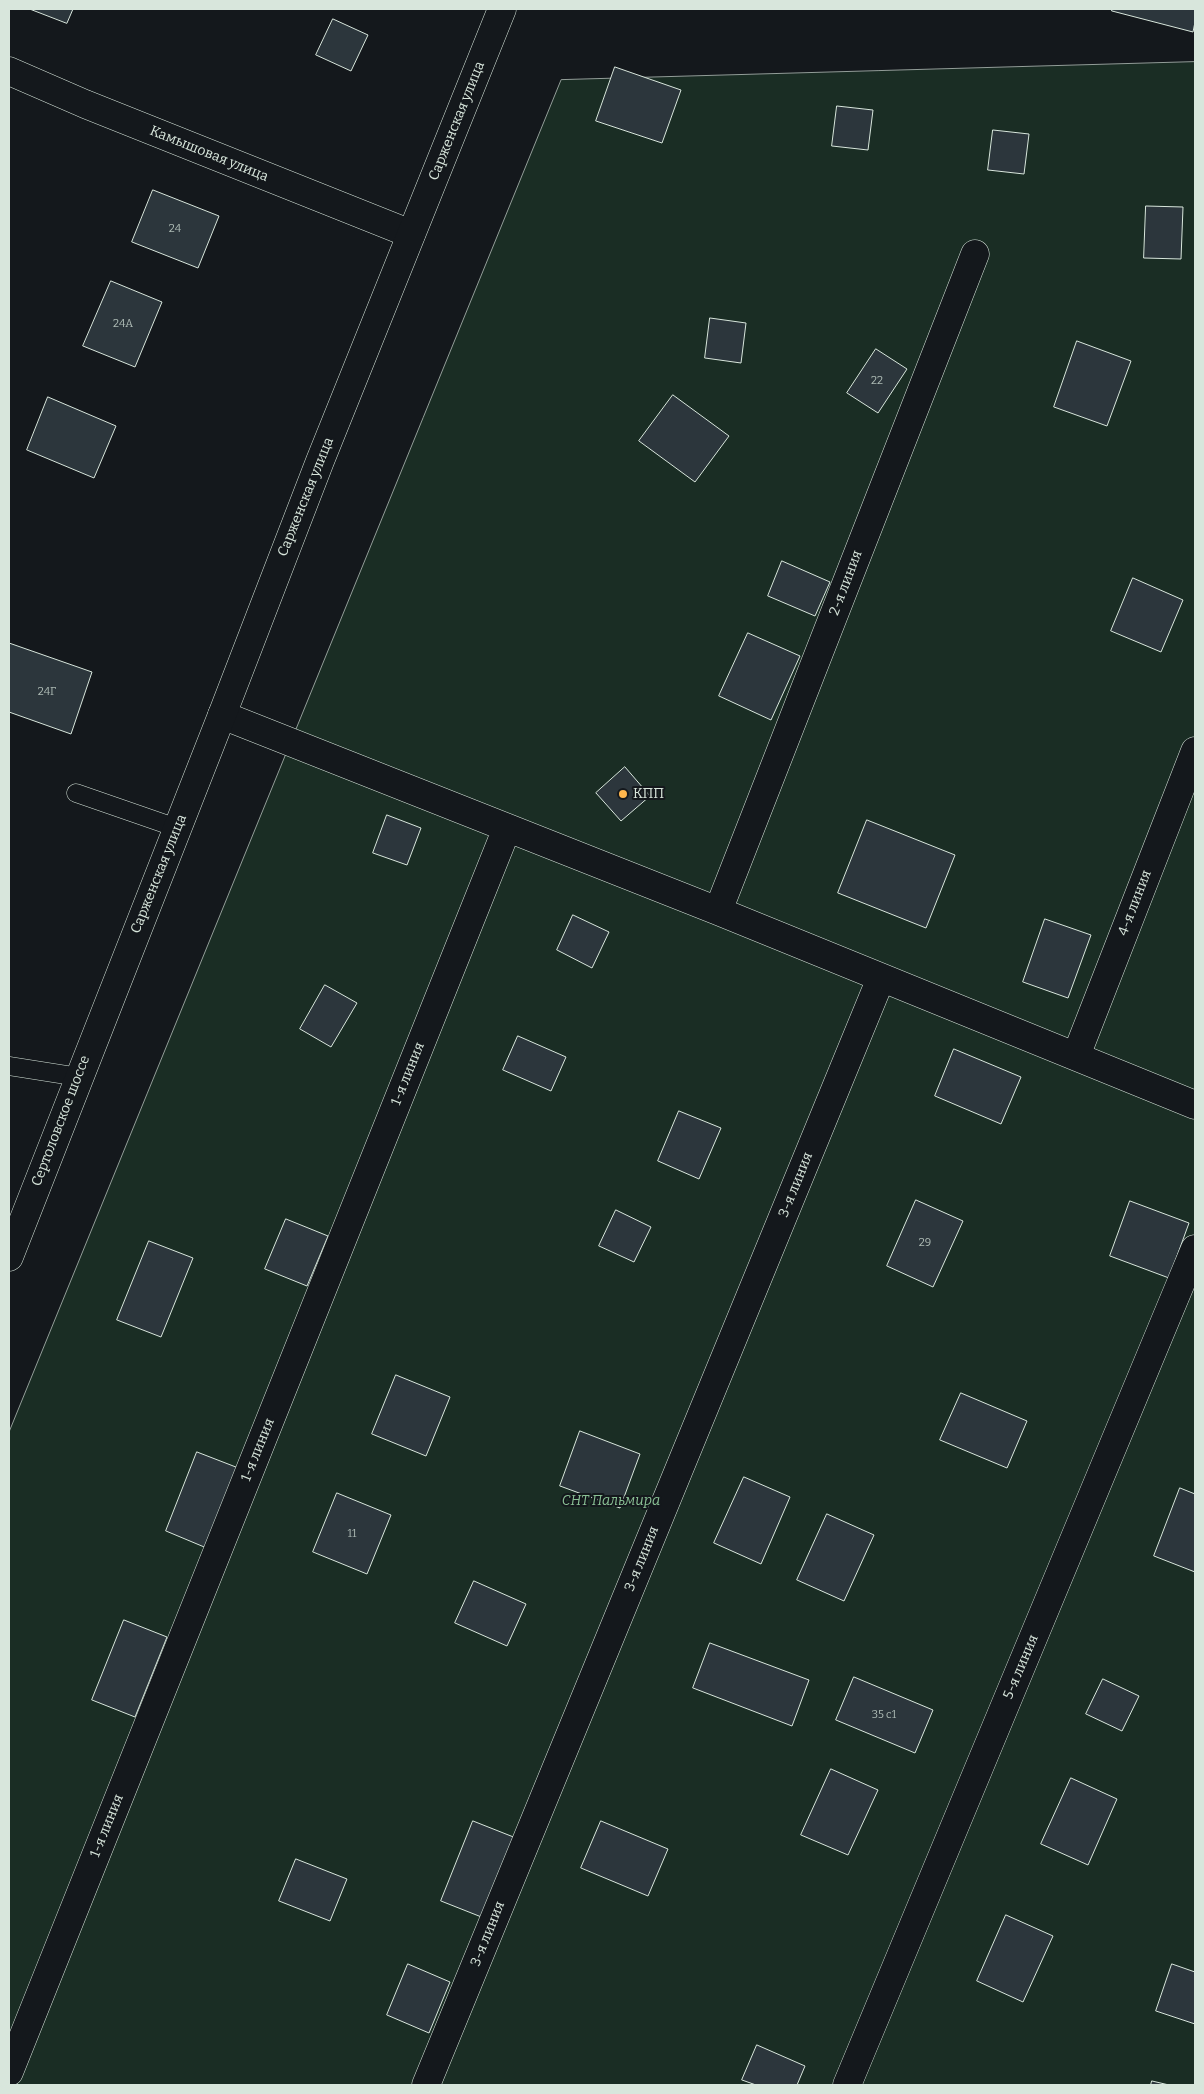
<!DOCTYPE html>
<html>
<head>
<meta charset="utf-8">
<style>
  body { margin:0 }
  #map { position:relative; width:1204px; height:2094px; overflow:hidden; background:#14181c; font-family:Bitter,serif }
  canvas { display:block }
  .frame { position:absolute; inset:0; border:10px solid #d8e6dc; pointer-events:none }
</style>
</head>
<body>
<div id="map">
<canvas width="1204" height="2094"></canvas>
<div class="frame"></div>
</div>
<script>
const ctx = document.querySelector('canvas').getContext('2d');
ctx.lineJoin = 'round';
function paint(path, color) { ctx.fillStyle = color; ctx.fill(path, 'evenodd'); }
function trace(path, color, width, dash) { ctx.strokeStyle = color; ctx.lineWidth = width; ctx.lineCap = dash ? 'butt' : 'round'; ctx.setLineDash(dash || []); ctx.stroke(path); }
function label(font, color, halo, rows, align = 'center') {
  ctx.font = font + ' Bitter,serif'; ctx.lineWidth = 4; ctx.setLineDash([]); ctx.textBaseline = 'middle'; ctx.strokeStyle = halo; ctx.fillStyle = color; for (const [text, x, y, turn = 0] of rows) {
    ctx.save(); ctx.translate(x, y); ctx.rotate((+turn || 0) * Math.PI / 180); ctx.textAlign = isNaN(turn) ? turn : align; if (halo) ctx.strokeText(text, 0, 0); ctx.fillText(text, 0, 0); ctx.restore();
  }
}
const green = new Path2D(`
  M 1195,62 L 1195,2085 L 9,2085 L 9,1432 L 561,80 Z`);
paint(green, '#1a2d24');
trace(green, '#939e99', 1);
const building = new Path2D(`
  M 30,9 L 73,9 L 67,23 Z
  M 1112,9 L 1195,9 L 1195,22 L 1193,32 L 1112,11 Z
  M 333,19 L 368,35 L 351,71 L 316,55 Z
  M 615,67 L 681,90 L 662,143 L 596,121 Z
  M 837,106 L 873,110 L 868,150 L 832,146 Z
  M 993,130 L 1029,134 L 1024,174 L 988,170 Z
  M 153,190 L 219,216 L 198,268 L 132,242 Z
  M 1146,206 L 1183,207 L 1181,259 L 1144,258 Z
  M 111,281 L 162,302 L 135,367 L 83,346 Z
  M 710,318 L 746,323 L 741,363 L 705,358 Z
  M 1077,341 L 1131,361 L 1107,426 L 1054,407 Z
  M 876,349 L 907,369 L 878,413 L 847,393 Z
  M 673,395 L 729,436 L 695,482 L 639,441 Z
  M 48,397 L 116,426 L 94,478 L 27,450 Z
  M 782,561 L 830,582 L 815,616 L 768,596 Z
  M 1133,578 L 1183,600 L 1161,652 L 1111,631 Z
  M 748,633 L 800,656 L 771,720 L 719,696 Z
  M 9,643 L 92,672 L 71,734 L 9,712 Z
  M 625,767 L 650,796 L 621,821 L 596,793 Z
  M 387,815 L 421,828 L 407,865 L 373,853 Z
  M 867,820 L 955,855 L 926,928 L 838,893 Z
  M 573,915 L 609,932 L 592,968 L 557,950 Z
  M 1045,919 L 1091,935 L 1068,998 L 1023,982 Z
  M 325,985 L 357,1003 L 331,1047 L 300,1029 Z
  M 518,1036 L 566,1057 L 551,1091 L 503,1070 Z
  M 954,1049 L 1021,1077 L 1001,1124 L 935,1096 Z
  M 679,1111 L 721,1128 L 699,1179 L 658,1161 Z
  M 916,1200 L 963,1221 L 933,1287 L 887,1266 Z
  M 1130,1201 L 1189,1223 L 1169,1278 L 1110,1256 Z
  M 616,1210 L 651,1227 L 634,1262 L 599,1246 Z
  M 286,1219 L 328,1236 L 307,1286 L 265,1269 Z
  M 149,1241 L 193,1258 L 161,1337 L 117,1320 Z
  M 396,1375 L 450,1397 L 426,1456 L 372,1434 Z
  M 961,1393 L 1027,1421 L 1007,1468 L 940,1440 Z
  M 580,1431 L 640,1454 L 620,1508 L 560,1486 Z
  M 197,1452 L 241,1469 L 209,1549 L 166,1531 Z
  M 744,1477 L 790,1497 L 761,1564 L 714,1543 Z
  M 1180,1488 L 1195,1494 L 1195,1572 L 1154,1556 Z
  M 337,1493 L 391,1515 L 367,1574 L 313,1552 Z
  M 827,1514 L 874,1535 L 844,1601 L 797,1580 Z
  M 474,1581 L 526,1604 L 507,1646 L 455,1623 Z
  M 124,1620 L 167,1637 L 135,1717 L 92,1700 Z
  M 710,1643 L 809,1680 L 792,1726 L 693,1688 Z
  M 854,1677 L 933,1710 L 915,1753 L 836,1720 Z
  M 1103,1679 L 1139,1696 L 1122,1731 L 1086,1714 Z
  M 831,1769 L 878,1790 L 848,1855 L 801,1835 Z
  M 1071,1778 L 1117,1799 L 1088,1865 L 1041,1844 Z
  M 473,1821 L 516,1838 L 484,1918 L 441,1901 Z
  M 601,1821 L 668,1849 L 648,1896 L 581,1868 Z
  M 296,1859 L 347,1879 L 330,1921 L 279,1901 Z
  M 1006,1915 L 1053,1936 L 1023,2002 L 977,1981 Z
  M 408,1964 L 450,1982 L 429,2033 L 387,2015 Z
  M 1172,1964 L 1195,1972 L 1195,2024 L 1156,2011 Z
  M 757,2045 L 805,2066 L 797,2085 L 756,2085 L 742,2080 Z
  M 1152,2081 L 1169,2085 L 1151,2085 Z`);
paint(building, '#2c363c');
trace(building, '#d8e6dc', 1);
const lane = new Path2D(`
  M 76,793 L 177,828
  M 9,1066 L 79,1077`);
const street = new Path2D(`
  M 9,71 L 85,104 L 411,234
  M 222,715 L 718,911 L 1195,1105
  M 718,911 L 975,254
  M 1076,1056 L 1195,751
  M 9,2072 L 507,828
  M 426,2085 L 881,978
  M 847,2085 L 1195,1249`);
const secondary = new Path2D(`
  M 9,1257 L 222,715 L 320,461 L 502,9`);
trace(lane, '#d8e6dc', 19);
trace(street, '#d8e6dc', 29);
trace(secondary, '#d8e6dc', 29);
trace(lane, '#14181c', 18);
trace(street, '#14181c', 28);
trace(secondary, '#14181c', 28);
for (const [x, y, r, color] of [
  [623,794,5,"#ffb74d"]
]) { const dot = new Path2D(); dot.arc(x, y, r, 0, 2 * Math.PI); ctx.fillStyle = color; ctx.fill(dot); trace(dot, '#14181c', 2); }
label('11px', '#adbab4', null, [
  ["24",175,229],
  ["24А",123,324],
  ["22",877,381],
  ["24Г",47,692],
  ["29",925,1243],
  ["11",352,1534],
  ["35 с1",884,1715]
]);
label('14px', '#d8e6dc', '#14181c', [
  ["Сарженская улица",457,121,-68],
  ["Камышовая улица",209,154,22],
  ["Сарженская улица",306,497,-68],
  ["2-я линия",846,583,-69],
  ["Сарженская улица",159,874,-68],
  ["4-я линия",1135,903,-69],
  ["1-я линия",408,1074,-68],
  ["Сертоловское шоссе",61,1121,-69],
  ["3-я линия",796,1185,-68],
  ["1-я линия",258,1450,-68],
  ["3-я линия",642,1559,-68],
  ["5-я линия",1021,1667,-67],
  ["1-я линия",107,1826,-68],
  ["3-я линия",488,1934,-68]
]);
label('14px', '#d8e6dc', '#14181c', [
  ["КПП",633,794]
], 'left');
label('italic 14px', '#8ac095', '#14181c', [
  ["СНТ Пальмира",611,1501]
]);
</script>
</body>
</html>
